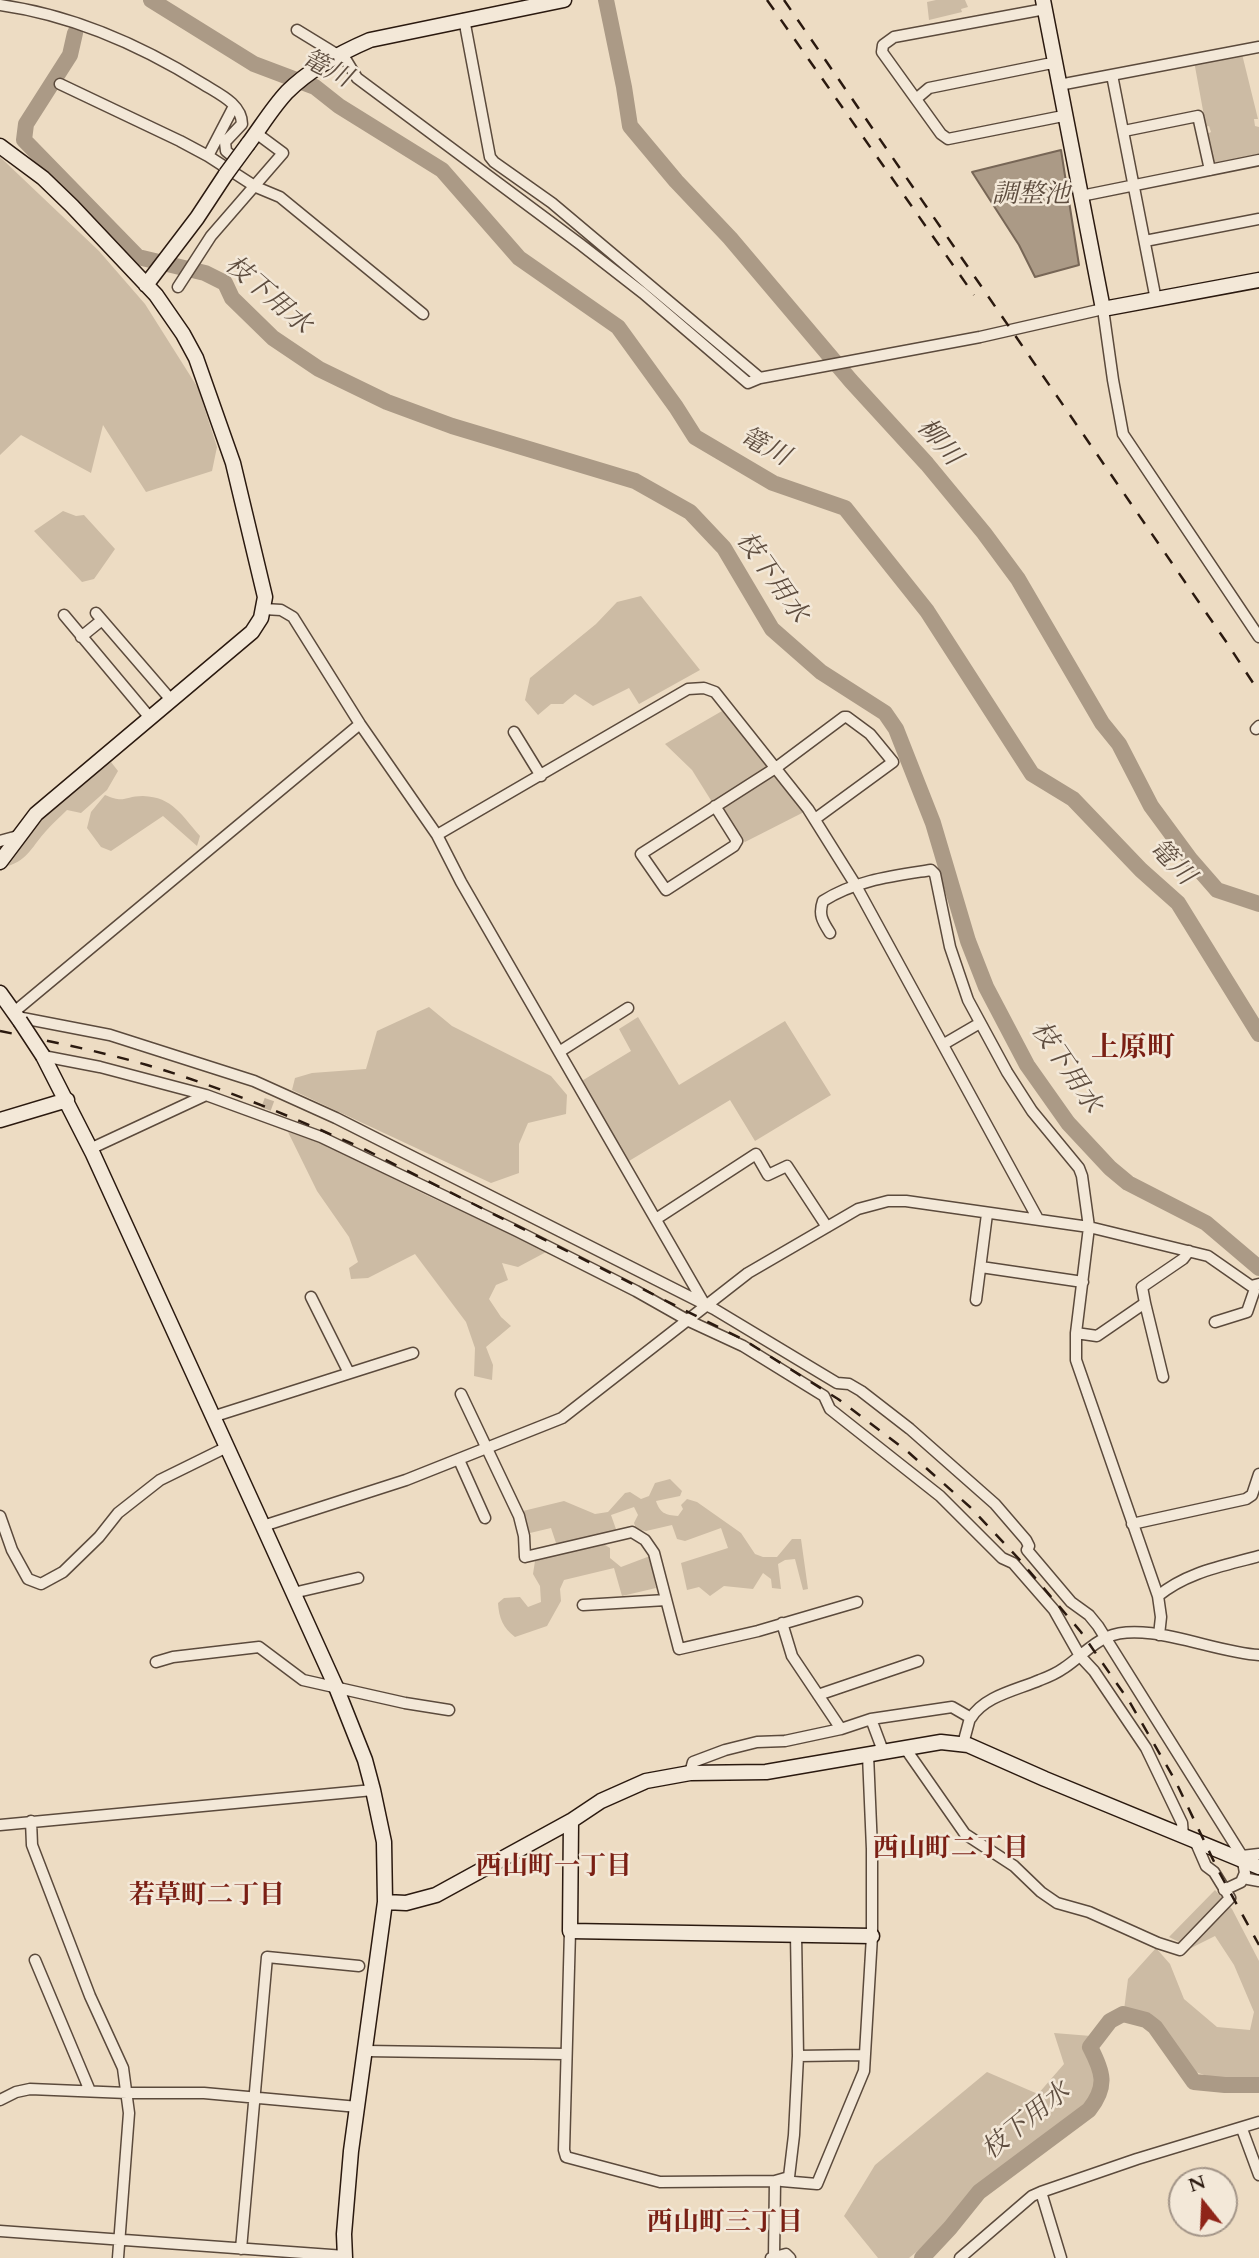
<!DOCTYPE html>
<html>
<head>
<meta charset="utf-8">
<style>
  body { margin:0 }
  #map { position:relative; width:1259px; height:2258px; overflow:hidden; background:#eddcc3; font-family:Cardo,serif }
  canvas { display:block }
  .north { position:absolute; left:1168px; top:2167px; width:70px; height:70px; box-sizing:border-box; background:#f3e8d8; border:2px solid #a39588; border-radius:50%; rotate:342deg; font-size:19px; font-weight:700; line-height:28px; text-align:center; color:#2a190f }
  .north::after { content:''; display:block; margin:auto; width:24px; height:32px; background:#8f2418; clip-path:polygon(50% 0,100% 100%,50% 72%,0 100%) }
</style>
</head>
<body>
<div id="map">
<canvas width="1259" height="2258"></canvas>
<div class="north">N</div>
</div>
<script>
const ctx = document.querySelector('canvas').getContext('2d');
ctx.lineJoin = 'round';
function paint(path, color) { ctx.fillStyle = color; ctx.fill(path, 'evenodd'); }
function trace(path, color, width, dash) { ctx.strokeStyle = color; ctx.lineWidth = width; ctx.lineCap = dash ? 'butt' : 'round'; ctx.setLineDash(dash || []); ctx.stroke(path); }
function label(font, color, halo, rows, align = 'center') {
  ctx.font = font + ' Cardo,"Noto Serif JP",serif'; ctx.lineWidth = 5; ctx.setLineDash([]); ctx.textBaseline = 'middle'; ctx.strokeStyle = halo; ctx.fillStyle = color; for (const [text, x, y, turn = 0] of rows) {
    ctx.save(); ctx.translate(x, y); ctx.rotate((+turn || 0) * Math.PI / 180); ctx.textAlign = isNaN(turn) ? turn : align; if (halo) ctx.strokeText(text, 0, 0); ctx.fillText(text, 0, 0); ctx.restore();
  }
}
paint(new Path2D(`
  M 936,0 L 965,0 L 968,7 L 961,9 L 962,12 L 929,20 L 927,2 Z
  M 1242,54 L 1258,119 L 1254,119 L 1255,126 L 1259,127 L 1259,156 L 1216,166 L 1212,162 L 1207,134 L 1211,132 L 1209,126 L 1206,127 L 1194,61 Z
  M 0,157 L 99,251 L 145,304 L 198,388 L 217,447 L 212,471 L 146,492 L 103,425 L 91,473 L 21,435 L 0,455 Z
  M 63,511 L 76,516 L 84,515 L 115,549 L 94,579 L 82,582 L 34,531 Z
  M 641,596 L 700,670 L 639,704 L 629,688 L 593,706 L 575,694 L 563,704 L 551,704 L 538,715 L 525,700 L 530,678 L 596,624 L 617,602 Z
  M 722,711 L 804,812 L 745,842 L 732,834 L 692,770 L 665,744 Z
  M 111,762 L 118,771 L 107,790 L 81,813 L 67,810 C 60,817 52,824 46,831 C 33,845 28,860 8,866 L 40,821 Z
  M 105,795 C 125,804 124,796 143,796 C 173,797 182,816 200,836 L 197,846 L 163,816 L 111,851 L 101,847 L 87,828 L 91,812 Z
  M 429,1007 L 452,1026 L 551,1076 L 567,1095 L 566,1114 L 528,1123 L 519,1144 L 519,1173 L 491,1183 L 292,1090 L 295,1078 L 312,1073 L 366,1069 L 377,1031 Z
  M 638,1017 L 679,1085 L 785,1021 L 831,1095 L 755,1141 L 730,1100 L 629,1161 L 580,1082 L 631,1051 L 619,1029 Z
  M 288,1132 L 324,1144 L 428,1196 L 548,1251 L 518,1267 L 502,1263 L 508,1280 L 496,1285 L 489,1299 L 501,1317 L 511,1326 L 486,1347 L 493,1365 L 492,1380 L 474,1376 L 475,1348 L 466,1322 L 415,1254 L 368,1278 L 351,1279 L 349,1268 L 358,1262 L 349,1237 L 317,1191 Z
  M 670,1479 L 682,1491 L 680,1496 L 656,1501 C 660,1513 665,1515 678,1516 L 683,1509 L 681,1505 L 687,1499 L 697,1502 L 741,1533 L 755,1554 L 763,1557 L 777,1557 L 792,1539 L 801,1539 L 808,1589 L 803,1590 L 795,1559 L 785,1560 L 778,1564 L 781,1589 L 772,1588 L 771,1579 L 763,1573 L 753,1589 L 724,1586 L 710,1596 L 699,1587 L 687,1590 L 681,1563 L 728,1548 L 721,1528 L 685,1541 L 677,1539 L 672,1525 L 646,1531 L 636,1529 L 634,1523 L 638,1515 L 634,1507 L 611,1515 L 617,1532 L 557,1546 L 551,1528 L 530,1533 L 526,1530 L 523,1511 L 564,1501 L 595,1514 L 608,1512 L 625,1493 L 630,1492 L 641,1499 L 649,1496 L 655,1483 Z
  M 600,1542 L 610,1548 L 610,1558 L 621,1567 L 650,1556 L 656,1588 L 622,1596 L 614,1568 L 564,1580 L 560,1589 L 561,1601 L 547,1626 L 515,1637 C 503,1628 499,1618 498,1603 L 504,1598 L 520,1597 L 528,1607 L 541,1602 L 540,1586 L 533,1574 L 535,1561 Z
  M 1215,1890 L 1232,1909 L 1259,1961 L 1259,2082 L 1224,2082 L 1193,2071 L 1150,2013 L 1124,2010 L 1128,1979 L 1156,1948 L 1170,1964 L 1184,1999 L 1217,2027 L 1250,2030 L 1254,2012 L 1234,1965 L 1215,1936 L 1191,1948 L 1169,1937 Z
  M 1054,2033 L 1091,2036 L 1103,2083 L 1069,2130 L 1011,2174 L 909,2258 L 878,2258 L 844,2216 L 875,2165 L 987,2072 L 1038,2094 L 1064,2064 Z`), '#ccbba4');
const water = new Path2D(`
  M 1061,150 L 1079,265 L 1035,277 L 1019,245 L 972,172 Z`);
paint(water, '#ab9a86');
trace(water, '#776656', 2);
trace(new Path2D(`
  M 151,0 L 254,64 L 315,87 L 339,106 L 442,170 L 519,258 L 618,327 L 676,407 L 695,437 L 773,483 L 845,508 L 927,611 L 1032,774 L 1073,799 L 1141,870 L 1178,903 L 1259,1034
  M 606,0 L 624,87 L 630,126 L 676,181 L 730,238 L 851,381 L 927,464 L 984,533 L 1018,579 L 1102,723 L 1119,744 L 1151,806 L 1190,859 L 1217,890 L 1259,904
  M 75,33 L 70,55 L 26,124 L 24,140 L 138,257 L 205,273 L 225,283 L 232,298 L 273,338 L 319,369 L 387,402 L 452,426 L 635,481 L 690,512 L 724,548 L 772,629 L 821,672 L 885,713 L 896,729 L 933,823 L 968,941 L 986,987 L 1027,1065 L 1068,1123 L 1110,1168 L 1128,1183 L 1206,1223 L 1259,1268
  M 922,2258 L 950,2228 L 979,2192 L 1089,2110 C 1108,2086 1103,2072 1090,2047 L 1110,2021 L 1123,2014 L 1146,2020 L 1155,2027 L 1194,2082 L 1225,2085 L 1259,2085`), '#ab9a86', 16);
trace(new Path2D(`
  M 266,1109 L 270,1098`), '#c6b59f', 10, [10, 5]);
const street = new Path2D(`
  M 0,5 C 72,15 142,46 203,84 C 219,94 242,104 242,124 L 225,142 L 226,151 L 237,160
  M 1045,9 L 894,37 L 883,45 L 882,52 L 941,134 L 948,139 L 1058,117 L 1066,117
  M 464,19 L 490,157 L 494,162 L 552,203 L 760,378
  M 297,30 L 346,60 L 357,78 L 580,244 L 643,293 L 748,383 L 760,378 L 980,337 L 1103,309 L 1113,380 L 1123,434 L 1259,637
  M 1112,75 L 1156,300
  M 60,84 L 180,141 L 208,156 L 256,187 L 280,197 L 423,314
  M 1059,85 L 1259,47
  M 916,99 L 929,88 L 1047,64 L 1055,64
  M 1124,131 L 1198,116 L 1210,170
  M 208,156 L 234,106
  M 1081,196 L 1259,160
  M 1145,241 L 1259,219
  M 178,287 L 211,236 L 283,153 L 256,133
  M 264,609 L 281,610 L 293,617 L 360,724 L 437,835 L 461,882 L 705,1305
  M 96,613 L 172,701
  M 64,615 L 151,719
  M 81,637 L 102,620
  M 1256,729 L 1259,726
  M 514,732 L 541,776
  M 715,806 L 737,841 L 734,846 L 666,890 L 641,854 L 777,767 L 844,717 L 847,717 L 870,734 L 893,762 L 815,819
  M 437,835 L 688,689 L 704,688 L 715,692 L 808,809 L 855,884 L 1038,1219
  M 0,841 L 18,836
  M 830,933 C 823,922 818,915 823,901 C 856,880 893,876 931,870 L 935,874 L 950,947 L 968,1000 L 1007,1072 L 1032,1111 L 1079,1168 L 1082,1176 L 1089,1227 L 1076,1333 L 1076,1360 L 1158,1596
  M 14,1012 L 360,724
  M 17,1017 L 110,1035 L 254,1081 L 336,1118 L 714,1309 L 837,1383 L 849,1384 L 861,1391 L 910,1429 L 995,1504 L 1026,1540 L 1029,1546 L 1027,1550 L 1071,1602 L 1089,1615 L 1098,1626 L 1242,1856 L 1245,1873 L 1241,1882 L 1224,1890
  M 944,1044 L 980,1023
  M 559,1052 L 628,1008
  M 43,1056 L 100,1067 L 206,1095 L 321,1137 L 517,1231 L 636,1291 L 689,1321 L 743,1346 L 824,1396 L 830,1409 L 940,1496 L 1002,1558 L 1013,1563 L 1054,1610 L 1080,1656 L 1094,1671 L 1146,1748 L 1182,1823 L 1183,1836
  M 90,1149 L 206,1095
  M 656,1219 L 756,1154 L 768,1175 L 787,1166 L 827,1227
  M 981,1267 L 1083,1282
  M 311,1297 L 349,1373
  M 976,1300 L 987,1214
  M 1145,1303 L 1163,1377
  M 1215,1322 L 1247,1312 L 1256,1286
  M 1076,1333 L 1097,1336 L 1145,1303 L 1142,1287 L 1183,1259 L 1189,1251
  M 461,1394 L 519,1516 L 524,1536 L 525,1557 L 632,1532 L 645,1540 L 654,1553 L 679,1649 L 758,1631 L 857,1602
  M 212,1417 L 413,1353
  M 459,1460 L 485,1518
  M 0,1516 L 12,1550 L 28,1579 L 41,1584 L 63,1572 L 99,1537 L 118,1513 L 160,1480 L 227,1447
  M 1132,1524 L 1246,1499 L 1252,1495 L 1259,1474
  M 263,1526 L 406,1480 L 562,1418 L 748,1273 L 858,1209 L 888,1201 L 906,1201 L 1089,1227 L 1208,1256 L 1251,1286 L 1259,1284
  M 293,1593 L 358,1578
  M 583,1605 L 666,1600
  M 782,1623 L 792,1656 L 841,1729 L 871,1719 L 952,1707 L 971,1718 C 984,1696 1017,1690 1040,1680 C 1048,1677 1057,1673 1064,1668 C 1078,1659 1091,1644 1107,1637 C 1146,1620 1215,1653 1259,1655
  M 1159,1635 L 1161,1617 L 1158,1596 C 1187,1572 1223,1566 1259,1556
  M 156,1662 L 173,1657 L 259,1647 L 303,1680 L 405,1703 L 449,1710
  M 818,1695 L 918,1661
  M 871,1719 L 883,1751
  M 963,1744 L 970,1718
  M 905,1748 L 965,1834 L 1014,1866 L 1041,1892 L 1057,1903 L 1089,1912 L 1158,1943 L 1180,1950 L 1230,1898 L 1214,1872 L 1206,1866 L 1196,1843
  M 690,1773 L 693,1762 L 725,1750 L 757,1742 L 785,1741 L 841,1729
  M 31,1821 L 32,1845 L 90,1996 L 123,2068 L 129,2113 L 118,2258
  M 0,1825 L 373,1790
  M 1242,1856 L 1259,1854
  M 1244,1875 L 1248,1879 L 1259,1881
  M 570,1931 L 564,2150 L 566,2157 L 660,2182 L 775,2181 L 789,2177 L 794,2135 L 798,2056 L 796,1934
  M 35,1960 L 90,2091
  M 366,2051 L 565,2054
  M 798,2056 L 864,2055
  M 0,2100 L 16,2092 L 30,2089 L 127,2093 L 204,2093 L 358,2107
  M 1242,2129 L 1259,2175
  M 782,2181 L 817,2184 L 864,2071 L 872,1936 L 872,1849 L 868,1755
  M 1041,2192 L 1061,2258
  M 0,2231 L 345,2256
  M 241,2249 L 267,1957 L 359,1966
  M 774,2257 L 775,2181
  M 771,2258 L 786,2254 L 790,2258
  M 960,2258 L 1032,2196 L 1041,2192 L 1137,2159 L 1259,2122`);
const secondary = new Path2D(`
  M 1043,0 L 1103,309 L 1259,280
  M 248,144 C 261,127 272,108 287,92 C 310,69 342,52 370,40 L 564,0
  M 0,146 L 43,178 L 72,206 L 156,295 L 183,334 L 196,358 L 233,463 L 265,597 L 261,618 L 252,632 L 36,814 L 0,862
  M 146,285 L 197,218 L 226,174
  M 0,993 L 20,1021
  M 43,1056 L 93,1154 L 263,1526 L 336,1687 L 365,1760 L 373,1790 L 384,1842 L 385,1902 L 351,2151 L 344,2234 L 345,2258
  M 0,1120 L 67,1100
  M 571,1821 L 570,1931 L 872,1936
  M 385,1902 L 406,1903 L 436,1895 L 571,1821 L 601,1801 L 646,1781 L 690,1773 L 766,1772 L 941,1742 L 968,1745 L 1045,1779 L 1259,1867`);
trace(street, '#5b4a3c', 13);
trace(secondary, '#2a190f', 17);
trace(street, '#f3e8d8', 10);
trace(secondary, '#f3e8d8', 14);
trace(new Path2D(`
  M 767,0 L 974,295
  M 784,0 L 1227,643 L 1259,692
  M 0,1031 C 49,1041 99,1051 147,1065 C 221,1087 292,1117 362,1148 L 744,1340 L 838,1399 L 907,1451 L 970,1507 L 1019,1559 L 1081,1632 L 1099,1658 L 1129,1701 L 1175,1780 L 1218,1870 L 1259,1945`), '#2a190f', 2.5, [12, 12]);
const secondaryBridge = new Path2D(`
  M 226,174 L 248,144
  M 20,1021 L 43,1056`);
trace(secondaryBridge, '#2a190f', 17, []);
trace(secondaryBridge, '#f3e8d8', 14);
label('italic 26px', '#5e4d3f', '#f3e8d8', [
  ["篭川",326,70,27],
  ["調整池",1031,196],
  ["枝下用水",267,296,41],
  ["柳川",938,443,49],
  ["篭川",764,448,28],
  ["枝下用水",771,578,55],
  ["篭川",1171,863,46],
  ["枝下用水",1065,1068,56],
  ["枝下用水",1027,2122,-39]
]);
label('bold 26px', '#7a1f14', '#f3e8d8', [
  ["西山町二丁目",951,1850],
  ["西山町一丁目",554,1868],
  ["若草町二丁目",207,1897],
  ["西山町三丁目",725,2224]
]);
label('bold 28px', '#7a1f14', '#f3e8d8', [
  ["上原町",1133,1050]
]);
</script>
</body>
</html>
